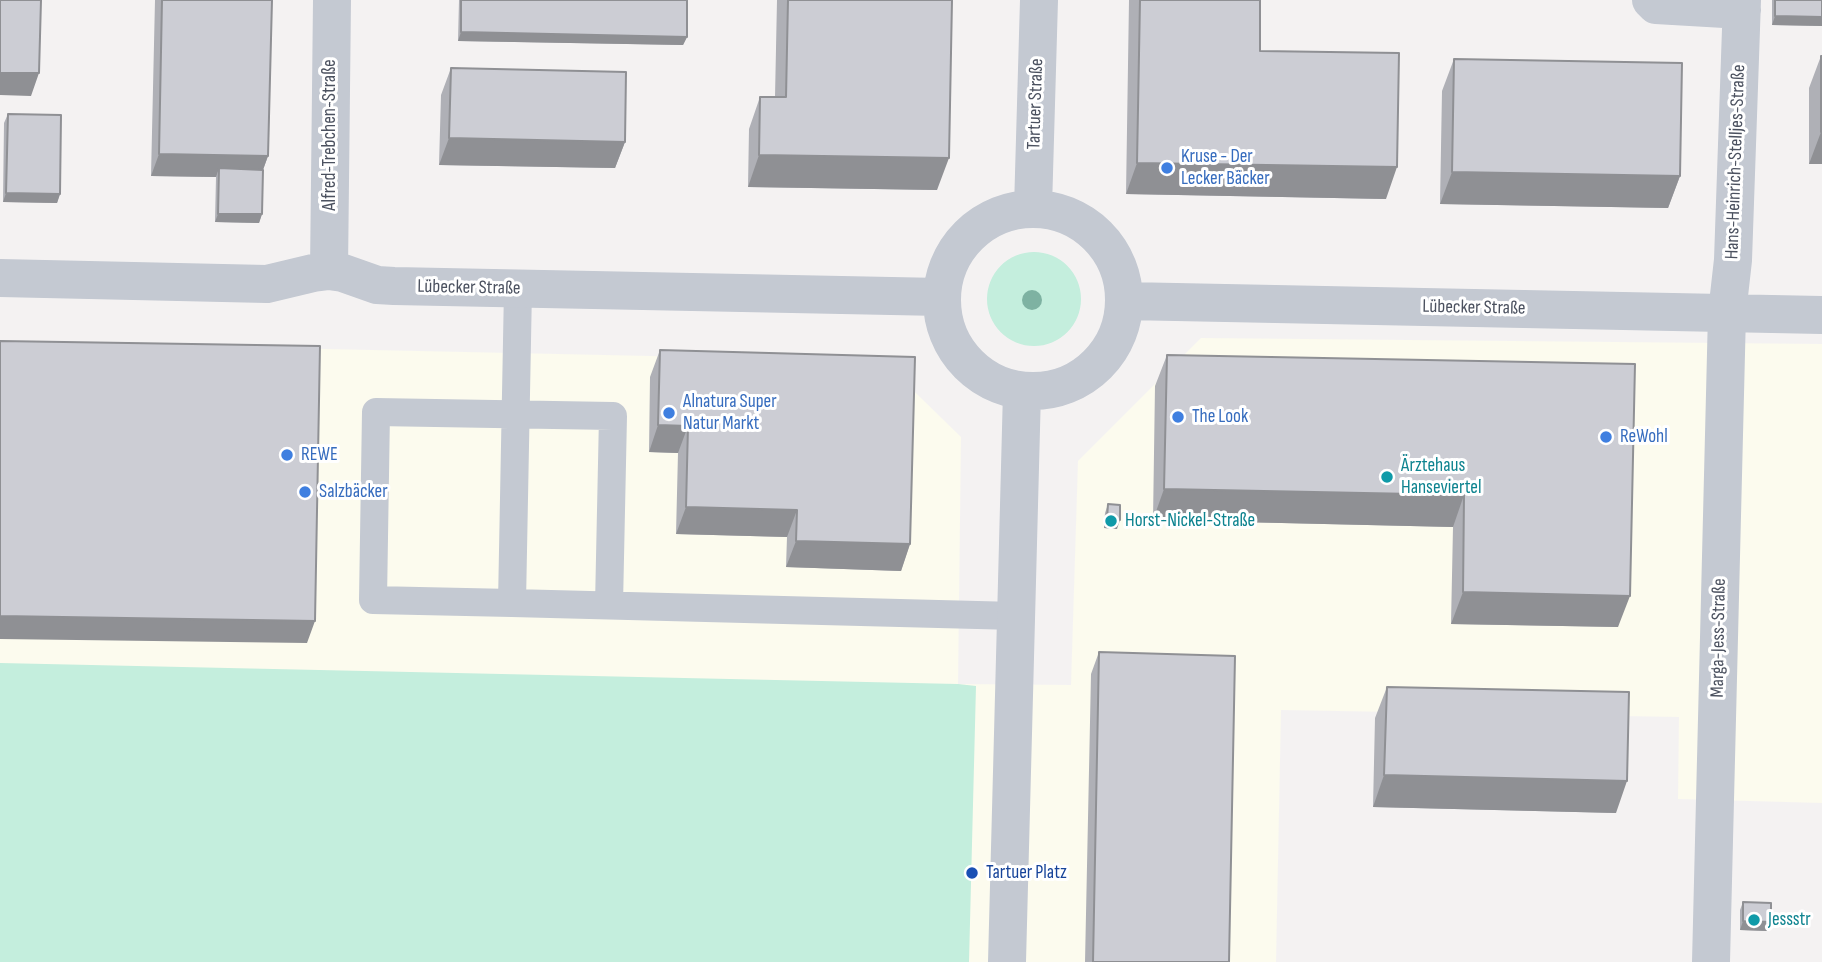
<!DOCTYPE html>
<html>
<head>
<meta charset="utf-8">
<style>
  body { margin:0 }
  canvas { display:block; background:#f4f2f2 }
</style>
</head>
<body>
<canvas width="1822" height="962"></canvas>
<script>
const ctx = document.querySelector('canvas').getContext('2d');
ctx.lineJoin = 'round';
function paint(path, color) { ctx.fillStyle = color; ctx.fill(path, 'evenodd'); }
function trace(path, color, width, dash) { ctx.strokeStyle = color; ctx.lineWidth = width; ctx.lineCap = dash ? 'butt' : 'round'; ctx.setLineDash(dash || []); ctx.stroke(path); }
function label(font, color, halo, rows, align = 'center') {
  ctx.font = font + ' "Sofia Sans Condensed",sans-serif'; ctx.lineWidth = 6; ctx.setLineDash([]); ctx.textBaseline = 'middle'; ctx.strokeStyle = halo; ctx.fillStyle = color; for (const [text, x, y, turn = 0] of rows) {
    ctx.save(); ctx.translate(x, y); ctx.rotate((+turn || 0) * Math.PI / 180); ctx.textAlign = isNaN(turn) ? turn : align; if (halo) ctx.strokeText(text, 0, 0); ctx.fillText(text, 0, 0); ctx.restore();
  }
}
paint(new Path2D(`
  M 1201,338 L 1822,344 L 1822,803 L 1678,799 L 1679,717 L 1281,710 L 1276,962 L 0,962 L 0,342 L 883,361 L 961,437 L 958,684 L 1071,685 L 1078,461 Z`), '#fcfbee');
paint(new Path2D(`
  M987 299a47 47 0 1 1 94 0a47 47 0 1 1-94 0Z
  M 0,663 L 958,684 L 976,686 L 969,962 L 0,962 Z`), '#c4eedd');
trace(new Path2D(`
  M 518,289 L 512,603 L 1016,616
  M 512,603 L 373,600 L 376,412 L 613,416 L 609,605`), '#c4c9d2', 28);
trace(new Path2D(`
  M 1651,0 L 1656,5 L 1742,10
  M 1033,208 L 1039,0
  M942 300a91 91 0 1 1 182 0a91 91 0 1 1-182 0Z
  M 329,271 L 332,0
  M 0,278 L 267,284 L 313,273 L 329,271 L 343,273 L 377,285 L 394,286 L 941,297
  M 1126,301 L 1822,315
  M 1007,962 L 1022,391
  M 1711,962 L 1727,313 L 1733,260 L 1742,0`), '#c4c9d2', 38);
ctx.fillStyle = '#7eb2a2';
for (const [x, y] of [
  [1032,300]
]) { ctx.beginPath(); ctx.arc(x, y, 10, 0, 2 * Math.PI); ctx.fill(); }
paint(new Path2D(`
  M 155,0 L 272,0 L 268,156 L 263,170 L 262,214 L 259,223 L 215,222 L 216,177 L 151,176 Z
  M 459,0 L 687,0 L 687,37 L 683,45 L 458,41 Z
  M 777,0 L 952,0 L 937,190 L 748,187 L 749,129 L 760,97 L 775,97 Z
  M 1129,0 L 1260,0 L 1260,51 L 1386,199 L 1126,194 Z
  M 1772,0 L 1822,0 L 1822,26 L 1772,25 Z
  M 1821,56 L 1822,164 L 1809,164 L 1809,88 Z
  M 1454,59 L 1680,176 L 1668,208 L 1440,204 L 1442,91 Z
  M 451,68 L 625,142 L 615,168 L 439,165 L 441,95 Z
  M 8,114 L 60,194 L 57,203 L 3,202 L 4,123 Z
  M 660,350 L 910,544 L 901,571 L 786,567 L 787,537 L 676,534 L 678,453 L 649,452 L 650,377 Z
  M 1167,355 L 1635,364 L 1618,627 L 1451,624 L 1453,527 L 1153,520 L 1155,386 Z
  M 1108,504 L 1117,529 L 1104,528 L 1105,513 Z
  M 1099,652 L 1229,962 L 1085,962 L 1091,674 Z
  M 1387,687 L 1616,813 L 1373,807 L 1375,718 Z
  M 1743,902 L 1767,931 L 1740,930 L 1740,910 Z`), '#afb0b6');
paint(new Path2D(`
  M 1775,16 L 1822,17 L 1822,26 L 1772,25 Z
  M 461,32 L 687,37 L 683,45 L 458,41 Z
  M 0,73 L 39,73 L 31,96 L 0,95 Z
  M 1821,132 L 1822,132 L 1822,164 L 1809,164 Z
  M 449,138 L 625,142 L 615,168 L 439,165 Z
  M 159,154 L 268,156 L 260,178 L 219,168 L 216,177 L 151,176 Z
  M 759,155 L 949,158 L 937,190 L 748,187 Z
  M 1137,163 L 1397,167 L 1386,199 L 1126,194 Z
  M 1452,172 L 1680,176 L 1668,208 L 1440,204 Z
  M 6,193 L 60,194 L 57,203 L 3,202 Z
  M 218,214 L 262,214 L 259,223 L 215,222 Z
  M 658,425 L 688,426 L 678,453 L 649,452 Z
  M 1164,489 L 1464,495 L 1453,527 L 1153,520 Z
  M 686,507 L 797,510 L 787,537 L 676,534 Z
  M 1107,519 L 1120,520 L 1117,529 L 1104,528 Z
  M 796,541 L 910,544 L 901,571 L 786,567 Z
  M 1463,592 L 1630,596 L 1618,627 L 1451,624 Z
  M 0,616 L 315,621 L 307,643 L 0,639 Z
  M 1384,775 L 1627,781 L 1616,813 L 1373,807 Z
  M 1743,921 L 1771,922 L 1767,931 L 1740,930 Z`), '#8f9094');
const building = new Path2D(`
  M 0,0 L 41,0 L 39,73 L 0,73 Z
  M 162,0 L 272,0 L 268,156 L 159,154 Z
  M 461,0 L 687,0 L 687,37 L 461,32 Z
  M 788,0 L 952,0 L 949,158 L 759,155 L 760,97 L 786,97 Z
  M 1140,0 L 1260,0 L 1260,51 L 1399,53 L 1397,167 L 1137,163 Z
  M 1775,0 L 1822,0 L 1822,17 L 1775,16 Z
  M 1821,56 L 1822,56 L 1822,132 L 1821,132 Z
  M 1454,59 L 1682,63 L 1680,176 L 1452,172 Z
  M 451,68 L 626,72 L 625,142 L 449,138 Z
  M 8,114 L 61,115 L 60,194 L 6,193 Z
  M 219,168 L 263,170 L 262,214 L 218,214 Z
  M 0,341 L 320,346 L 315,621 L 0,616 Z
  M 660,350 L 915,357 L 910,544 L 796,541 L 797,510 L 686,507 L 688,426 L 658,425 Z
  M 1167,355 L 1635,364 L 1630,596 L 1463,592 L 1464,495 L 1164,489 Z
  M 1108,504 L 1120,505 L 1120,520 L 1107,519 Z
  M 1099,652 L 1235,656 L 1229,962 L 1093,962 Z
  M 1387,687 L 1629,692 L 1627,781 L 1384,775 Z
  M 1743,902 L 1771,903 L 1771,922 L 1743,921 Z`);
paint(building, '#cccdd4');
trace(building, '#8f9094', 2);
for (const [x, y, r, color] of [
  [1167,168,7,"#3f7fe0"],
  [669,413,7,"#3f7fe0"],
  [1178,417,7,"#3f7fe0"],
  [1606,437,7,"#3f7fe0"],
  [287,455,7,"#3f7fe0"],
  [1387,477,7,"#0f9aa8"],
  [305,492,7,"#3f7fe0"],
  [1111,521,7,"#0f9aa8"],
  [972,873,7,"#1a4fb4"],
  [1754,920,7,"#0f9aa8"]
]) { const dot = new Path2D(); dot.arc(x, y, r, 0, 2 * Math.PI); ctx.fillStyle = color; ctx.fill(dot); trace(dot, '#fff', 2.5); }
label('19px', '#4b515f', '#fff', [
  ["Tartuer Straße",1036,104,-88],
  ["Alfred-Trebchen-Straße",330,135,-90],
  ["Hans-Heinrich-Stelljes-Straße",1736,162,-88],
  ["Lübecker Straße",469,288,1],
  ["Lübecker Straße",1474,308,1],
  ["Marga-Jess-Straße",1719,638,-89]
]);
label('19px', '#366cbe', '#fff', [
  ["Kruse - Der",1181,157],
  ["Lecker Bäcker",1181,179],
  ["Alnatura Super",683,402],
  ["Natur Markt",683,424],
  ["The Look",1192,417],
  ["ReWohl",1620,437],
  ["REWE",301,455],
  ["Salzbäcker",319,492]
], 'left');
label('19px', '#0d838f', '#fff', [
  ["Ärztehaus",1401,466],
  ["Hanseviertel",1401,488],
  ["Horst-Nickel-Straße",1125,521],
  ["Jessstr",1768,920]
], 'left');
label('19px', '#164399', '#fff', [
  ["Tartuer Platz",986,873]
], 'left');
</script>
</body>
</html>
